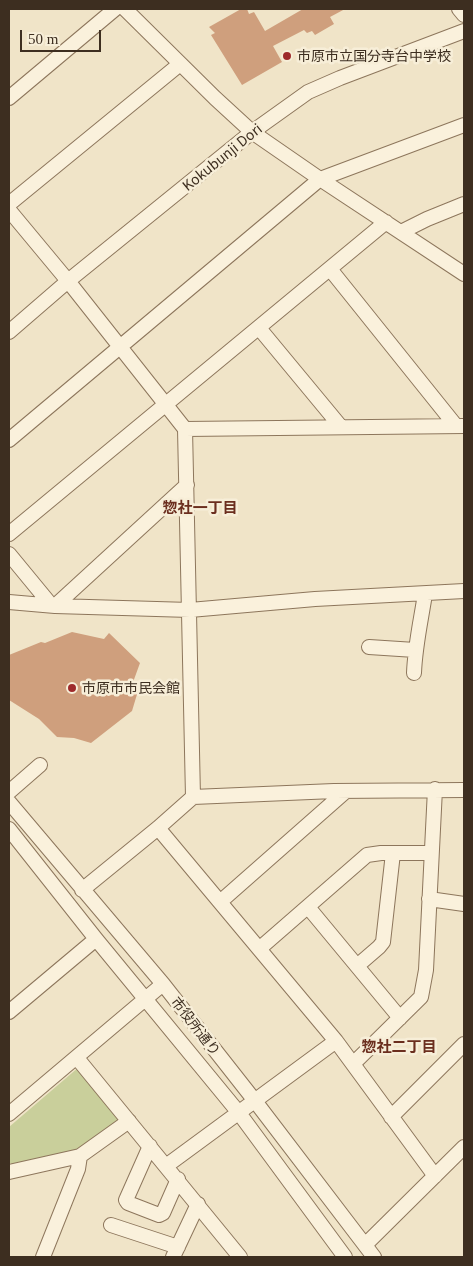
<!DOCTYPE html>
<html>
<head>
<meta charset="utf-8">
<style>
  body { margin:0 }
  #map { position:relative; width:473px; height:1266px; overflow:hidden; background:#f0e4c8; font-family:Georgia,serif }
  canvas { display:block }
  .frame { position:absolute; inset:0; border:10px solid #3d2e20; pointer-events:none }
  .scale { position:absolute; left:20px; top:30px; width:81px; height:22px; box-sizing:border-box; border:2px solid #3d2e20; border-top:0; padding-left:6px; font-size:15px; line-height:18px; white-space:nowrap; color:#3d2e20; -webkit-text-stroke:4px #f7eed8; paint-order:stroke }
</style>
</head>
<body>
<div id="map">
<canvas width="473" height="1266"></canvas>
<div class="frame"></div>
<div class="scale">50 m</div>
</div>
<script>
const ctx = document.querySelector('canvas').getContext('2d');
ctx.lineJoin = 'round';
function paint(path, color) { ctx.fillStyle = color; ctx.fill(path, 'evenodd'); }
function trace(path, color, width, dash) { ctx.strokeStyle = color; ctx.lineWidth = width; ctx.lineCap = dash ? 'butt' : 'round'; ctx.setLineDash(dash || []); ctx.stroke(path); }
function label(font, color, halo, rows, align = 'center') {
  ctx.font = font + ' Georgia,"Noto Sans JP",serif'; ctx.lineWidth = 5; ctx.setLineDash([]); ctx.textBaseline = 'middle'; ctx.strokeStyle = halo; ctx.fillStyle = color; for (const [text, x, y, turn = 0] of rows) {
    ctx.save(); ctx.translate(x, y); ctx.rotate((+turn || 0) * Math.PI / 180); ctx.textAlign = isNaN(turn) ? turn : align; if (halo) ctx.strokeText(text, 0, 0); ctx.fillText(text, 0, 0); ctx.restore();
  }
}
paint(new Path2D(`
  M 79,1067 L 119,1114 L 118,1121 L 80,1152 L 13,1165 L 10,1163 L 9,1127 Z`), '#c9cf9b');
paint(new Path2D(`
  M 241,9 L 247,9 L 249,14 L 254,12 L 265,31 L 303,9 L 345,9 L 330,17 L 334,24 L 315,35 L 312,31 L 307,33 L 304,30 L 273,46 L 282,62 L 242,85 L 211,35 L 215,33 L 209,27 Z
  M 72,632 L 104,639 L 109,633 L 140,663 L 132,685 L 138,691 L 132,711 L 91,743 L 74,738 L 57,737 L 39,719 L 9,700 L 9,655 L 41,642 L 45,643 Z`), '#cf9f7d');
const minor = new Path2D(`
  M 125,9 L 215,98 L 252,132 L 320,179 L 464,274
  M 459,9 L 464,15
  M 9,98 L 115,9
  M 9,204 L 180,64
  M 9,210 L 68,281 L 185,429 L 193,797
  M 401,232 L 427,219 L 464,204
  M 330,269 L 456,426
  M 259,328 L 341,427
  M 9,332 L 68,281 L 252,132 L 308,92 L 340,78 L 464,31
  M 185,429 L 464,426
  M 9,440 L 320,179 L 464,125
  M 9,534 L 386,222
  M 9,554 L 51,605
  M 9,602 L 55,606 L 190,610 L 315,599 L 464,591
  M 55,606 L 187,485
  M 369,647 L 415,650
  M 414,673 C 415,646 421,620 425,594
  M 9,792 L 40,765
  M 9,802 L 163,984 L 255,1101 L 374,1257
  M 158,828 L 336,1041 L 435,1176
  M 9,829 L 96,939 L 239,1113 L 345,1257
  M 82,890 L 158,828 L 193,797 L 334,791 L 464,790
  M 429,899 L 464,904
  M 220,902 L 346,791
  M 308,907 L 400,1018
  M 259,949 L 367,855 L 381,853 L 431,853
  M 357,966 L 379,947 L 383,942 L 393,853
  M 9,1012 L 96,939
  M 77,1058 L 240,1257
  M 353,1064 L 421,997 L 426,970 L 435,789
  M 9,1114 L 163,984
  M 391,1117 L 464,1044
  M 150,1146 L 126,1200 L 128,1203 L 159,1215 L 163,1213 L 178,1179
  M 166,1166 L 336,1041
  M 9,1172 L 80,1156 L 129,1121
  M 111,1225 L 178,1247
  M 365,1245 L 464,1147
  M 43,1257 L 78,1169 L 80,1156
  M 173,1257 L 198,1204`);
trace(minor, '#8d765c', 16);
trace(minor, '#faf1dc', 14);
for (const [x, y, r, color] of [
  [287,56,5,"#9e2a2b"],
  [72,688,5,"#9e2a2b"]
]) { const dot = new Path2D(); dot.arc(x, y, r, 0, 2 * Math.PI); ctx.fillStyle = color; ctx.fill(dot); trace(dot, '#f7eed8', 2); }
label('14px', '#3d2e20', '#f7eed8', [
  ["市原市立国分寺台中学校",297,56],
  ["市原市市民会館",82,688]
], 'left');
label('14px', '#3d2e20', '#f7eed8', [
  ["Kokubunji Dori",222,157,-39],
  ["市役所通り",196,1026,52]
]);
label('bold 15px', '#6b2e1e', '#f7eed8', [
  ["惣社一丁目",200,507],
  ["惣社二丁目",399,1046]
]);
</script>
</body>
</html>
